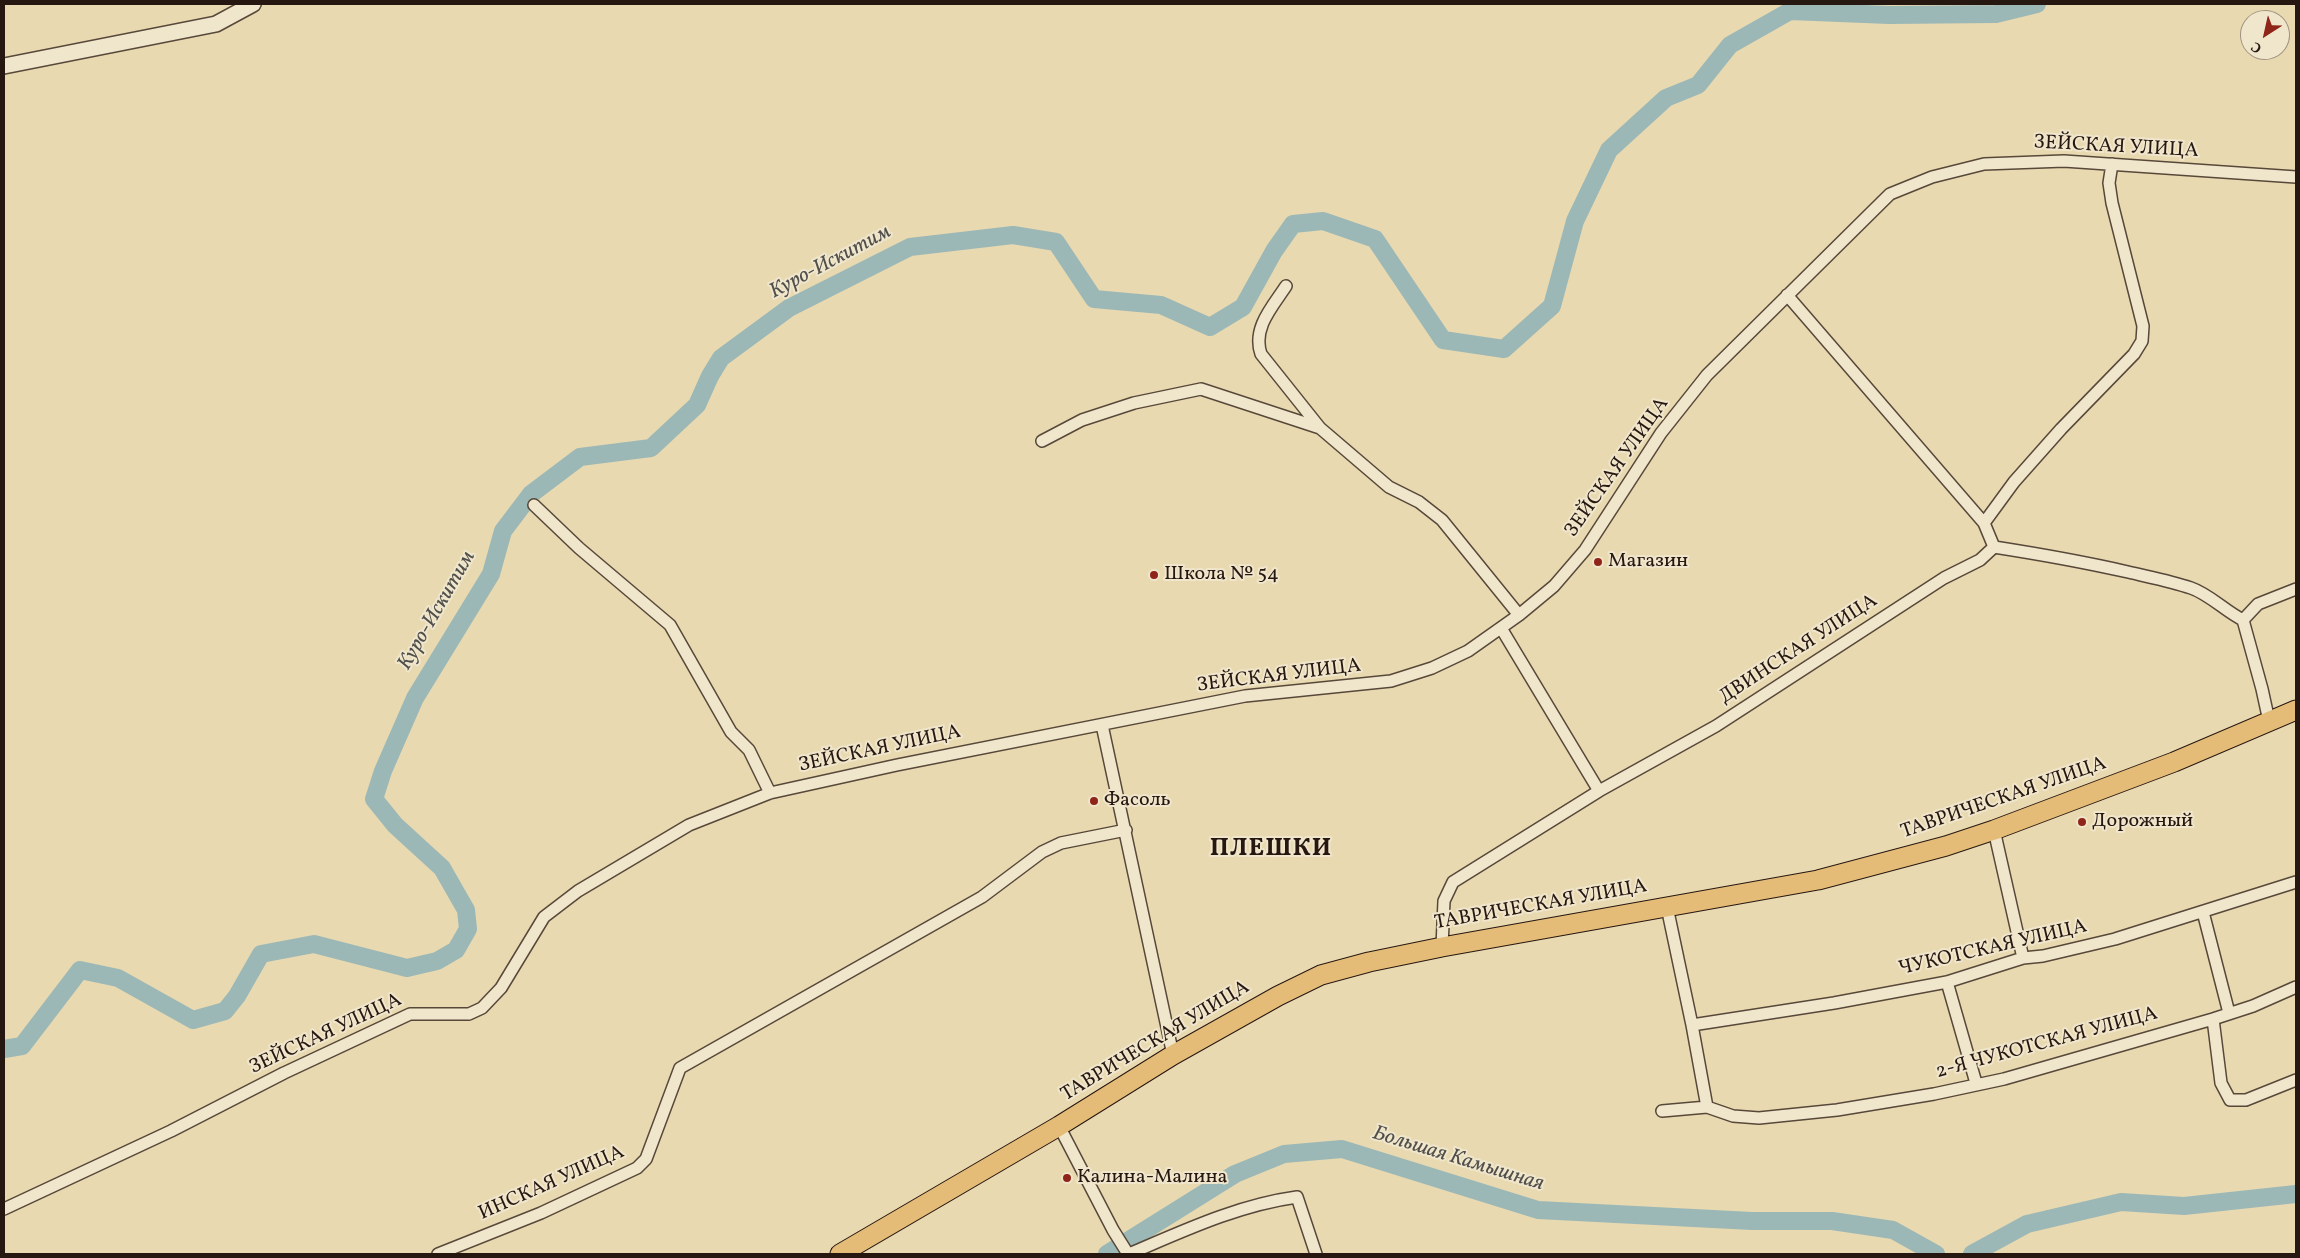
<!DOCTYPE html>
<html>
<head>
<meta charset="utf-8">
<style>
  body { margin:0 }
  #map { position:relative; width:2300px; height:1258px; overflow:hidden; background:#e8d9b1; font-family:Vollkorn,serif }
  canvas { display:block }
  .frame { position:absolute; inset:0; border:5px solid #271711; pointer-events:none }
  .north { position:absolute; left:2240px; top:10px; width:50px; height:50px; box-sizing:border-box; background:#f0e6cc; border:1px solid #a09381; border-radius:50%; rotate:215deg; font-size:14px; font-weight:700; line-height:20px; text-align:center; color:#271711 }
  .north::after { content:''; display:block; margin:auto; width:18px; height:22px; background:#8f2418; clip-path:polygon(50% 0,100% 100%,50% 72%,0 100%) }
</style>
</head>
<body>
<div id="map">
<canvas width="2300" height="1258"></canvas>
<div class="frame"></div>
<div class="north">С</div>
</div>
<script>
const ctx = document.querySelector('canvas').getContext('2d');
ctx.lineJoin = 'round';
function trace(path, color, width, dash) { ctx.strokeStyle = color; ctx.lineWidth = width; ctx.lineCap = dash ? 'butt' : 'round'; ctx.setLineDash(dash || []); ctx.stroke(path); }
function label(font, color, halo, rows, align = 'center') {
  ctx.font = font + ' Vollkorn,serif'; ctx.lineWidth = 4; ctx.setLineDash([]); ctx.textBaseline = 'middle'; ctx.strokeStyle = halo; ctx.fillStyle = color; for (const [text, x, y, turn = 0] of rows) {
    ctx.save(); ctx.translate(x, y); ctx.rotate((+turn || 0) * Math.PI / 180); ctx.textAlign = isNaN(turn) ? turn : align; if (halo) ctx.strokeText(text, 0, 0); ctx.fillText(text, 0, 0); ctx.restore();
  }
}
trace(new Path2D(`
  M 4,1049 L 22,1046 L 80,970 L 118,978 L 193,1020 L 225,1011 L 237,996 L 261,954 L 314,944 L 407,968 L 437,961 L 456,950 L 468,929 L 466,910 L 442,868 L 395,825 L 374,799 L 383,771 L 415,698 L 491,574 L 503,531 L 531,494 L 580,457 L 651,448 L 697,405 L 710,376 L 721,358 L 789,308 L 910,247 L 1013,235 L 1056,242 L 1094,299 L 1161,305 L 1210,327 L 1243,307 L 1274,251 L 1293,224 L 1323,221 L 1375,239 L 1443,340 L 1504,349 L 1552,306 L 1575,221 L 1609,150 L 1666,98 L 1698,85 L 1730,45 L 1790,11 L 1889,15 L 1996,14 L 2037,4
  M 1107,1254 L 1235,1174 L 1284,1154 L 1342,1149 L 1538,1210 L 1752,1221 L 1832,1221 L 1893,1230 L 1936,1254
  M 1972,1254 L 2027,1224 L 2121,1202 L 2184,1206 L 2296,1194`), '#9bb8b6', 18);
const minor = new Path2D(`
  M 1286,286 C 1273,306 1252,328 1261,354 L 1320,428 L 1389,487 L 1419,502 L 1442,520 L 1519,615
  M 1787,295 L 1984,523 L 1994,547
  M 1042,441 L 1082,420 L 1134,403 L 1201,389 L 1320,428
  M 534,505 L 579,548 L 670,625 L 731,732 L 749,750 L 770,793
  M 1984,523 L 2014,482 L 2061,429 L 2134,354 L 2142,341 L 2143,326 L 2112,203 L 2109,183 L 2112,164
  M 2243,620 L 2258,604 L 2296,589
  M 1501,628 L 1599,791
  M 1102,725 L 1173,1055
  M 1994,830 L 2023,958
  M 1667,907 L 1692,1025 L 1707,1107 L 1733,1116 L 1759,1118 L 1837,1110 L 1934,1094 L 2004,1079 L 2213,1019 L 2253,1006 L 2296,987
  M 2203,912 L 2229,1013
  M 1442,947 L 1444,901 L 1453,882 L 1599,791 L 1716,726 L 1944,578 L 1980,560 L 1994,547 C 2039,554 2084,562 2128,572 C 2149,577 2171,581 2191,588 C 2209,594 2225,611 2243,620 L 2262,689 L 2269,721
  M 1947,982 L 1976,1083
  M 2213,1019 L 2221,1083 L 2230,1100 L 2246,1100 L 2296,1080
  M 1692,1025 L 1834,1003 L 1947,982 L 2023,958 L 2043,956 L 2115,939 L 2296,882
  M 1662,1111 L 1707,1107
  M 1059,1126 L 1113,1230 L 1128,1254
  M 4,1209 L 171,1131 L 284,1073 L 410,1014 L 469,1014 L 482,1008 L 501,988 L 544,917 L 578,891 L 689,825 L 770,793 L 897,765 L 1245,696 L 1391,681 L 1432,668 L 1468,651 L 1519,615 L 1554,586 L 1585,550 L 1661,433 L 1707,375 L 1890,194 L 1932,177 L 1984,164 L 2064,161 L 2296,177
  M 438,1254 L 541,1213 L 637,1168 L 646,1159 L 680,1068 L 982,897 L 1042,852 L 1061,843 L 1126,830
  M 1129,1254 C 1183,1231 1238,1205 1297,1197 L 1316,1254`);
const tertiary = new Path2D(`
  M 4,66 L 216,24 L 253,4`);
const primary = new Path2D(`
  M 840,1254 L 1059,1126 L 1173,1055 L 1278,996 L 1321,975 L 1369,962 L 1442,947 L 1818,880 L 1946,846 L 1994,830 L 2174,762 L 2296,710`);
trace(minor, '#574839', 14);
trace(tertiary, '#574839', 18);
trace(primary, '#271711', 21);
trace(minor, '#f0e6cc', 11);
trace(tertiary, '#f0e6cc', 15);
trace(primary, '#e4bc78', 19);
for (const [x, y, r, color] of [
  [1598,562,5,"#8f2418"],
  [1154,575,5,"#8f2418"],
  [1094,801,5,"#8f2418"],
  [2082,822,5,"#8f2418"],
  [1067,1178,5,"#8f2418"]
]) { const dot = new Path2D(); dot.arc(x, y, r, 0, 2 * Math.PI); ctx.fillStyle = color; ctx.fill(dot); trace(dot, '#f0e6cc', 2); }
label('20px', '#271711', '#f0e6cc', [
  ["ЗЕЙСКАЯ УЛИЦА",2116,148,3],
  ["ЗЕЙСКАЯ УЛИЦА",1618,468,-55],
  ["ДВИНСКАЯ УЛИЦА",1799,650,-33],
  ["ЗЕЙСКАЯ УЛИЦА",1279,677,-7],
  ["ЗЕЙСКАЯ УЛИЦА",880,750,-12],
  ["ТАВРИЧЕСКАЯ УЛИЦА",2004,799,-19],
  ["ТАВРИЧЕСКАЯ УЛИЦА",1541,906,-10],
  ["ЧУКОТСКАЯ УЛИЦА",1993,949,-13],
  ["ЗЕЙСКАЯ УЛИЦА",326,1035,-25],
  ["ТАВРИЧЕСКАЯ УЛИЦА",1156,1042,-31],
  ["2-Я ЧУКОТСКАЯ УЛИЦА",2047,1044,-15],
  ["ИНСКАЯ УЛИЦА",552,1184,-24]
]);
label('20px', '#271711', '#f0e6cc', [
  ["Магазин",1608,562],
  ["Школа № 54",1164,575],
  ["Фасоль",1104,801],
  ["Дорожный",2092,822],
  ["Калина-Малина",1077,1178]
], 'left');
label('italic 21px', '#504f4b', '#f0e6cc', [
  ["Куро-Искитим",831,263,-28],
  ["Куро-Искитим",438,611,-60],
  ["Большая Камышная",1458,1160,17]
]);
ctx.letterSpacing = '1px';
label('bold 25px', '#271711', '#f0e6cc', [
  ["ПЛЕШКИ",1271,850]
]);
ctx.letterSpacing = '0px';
</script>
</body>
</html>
